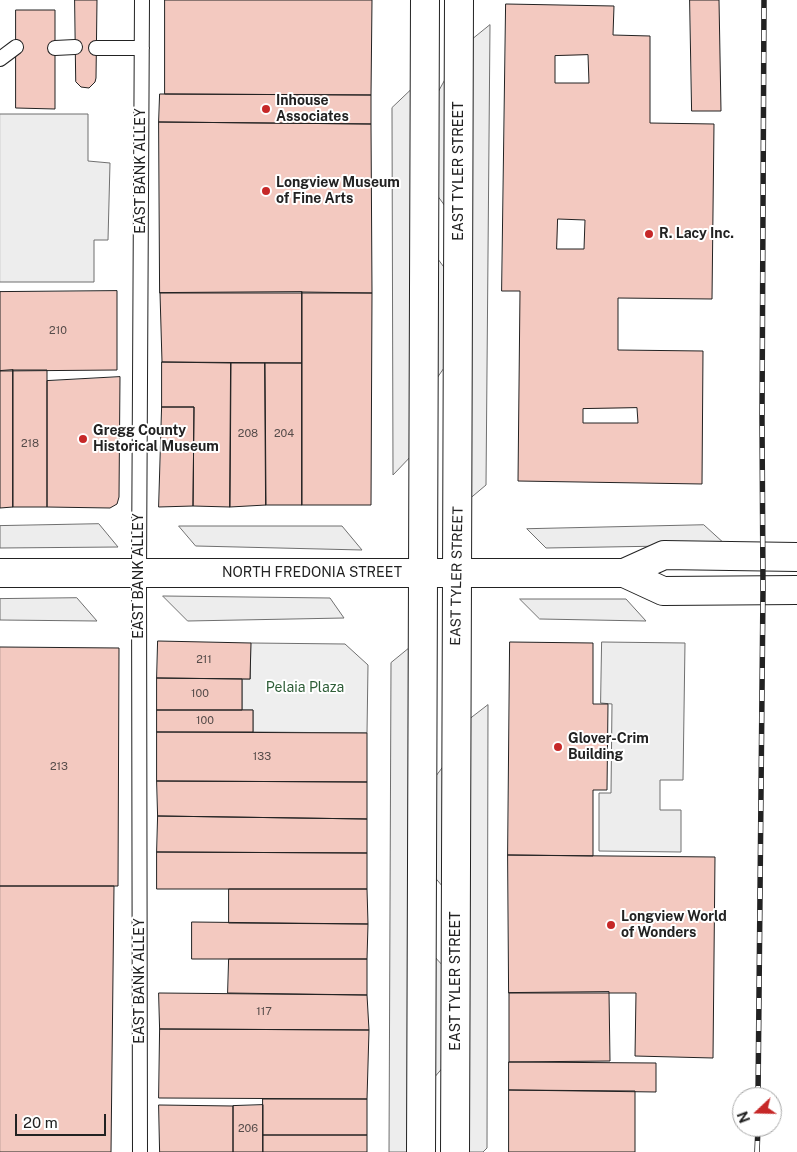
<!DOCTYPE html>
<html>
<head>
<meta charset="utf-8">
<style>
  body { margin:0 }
  #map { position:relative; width:797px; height:1152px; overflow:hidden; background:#fff; font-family:"Public Sans",sans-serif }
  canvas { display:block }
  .north { position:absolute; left:732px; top:1087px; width:50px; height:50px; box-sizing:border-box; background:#fff; border:1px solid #a7a7a7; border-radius:50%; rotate:249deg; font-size:14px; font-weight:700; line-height:20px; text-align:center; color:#222 }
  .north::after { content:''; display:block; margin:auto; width:18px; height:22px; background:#c62828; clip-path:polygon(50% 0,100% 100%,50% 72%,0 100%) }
  .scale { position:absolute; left:15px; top:1114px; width:91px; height:22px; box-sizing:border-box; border:2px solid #222; border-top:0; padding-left:6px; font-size:15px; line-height:18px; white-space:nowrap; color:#222; -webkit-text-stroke:4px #fff; paint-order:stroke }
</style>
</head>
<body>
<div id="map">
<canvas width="797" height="1152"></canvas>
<div class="north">N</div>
<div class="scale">20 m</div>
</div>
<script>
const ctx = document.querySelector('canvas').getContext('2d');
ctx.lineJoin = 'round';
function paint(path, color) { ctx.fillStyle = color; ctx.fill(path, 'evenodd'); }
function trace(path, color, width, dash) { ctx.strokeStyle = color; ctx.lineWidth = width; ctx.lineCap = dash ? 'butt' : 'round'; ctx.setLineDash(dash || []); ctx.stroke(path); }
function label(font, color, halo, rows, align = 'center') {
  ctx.font = font + ' "Public Sans",sans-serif'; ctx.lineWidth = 4; ctx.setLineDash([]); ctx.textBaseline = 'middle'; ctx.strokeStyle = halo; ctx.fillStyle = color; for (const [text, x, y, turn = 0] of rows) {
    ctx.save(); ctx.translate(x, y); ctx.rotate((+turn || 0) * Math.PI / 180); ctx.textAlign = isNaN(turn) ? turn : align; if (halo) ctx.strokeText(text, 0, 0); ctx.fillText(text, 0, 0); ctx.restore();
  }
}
const green = new Path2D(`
  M 251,643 L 345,644 L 368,665 L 367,733 L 253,732 L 253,710 L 242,710 L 242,679 L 250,679 Z`);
paint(green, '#eee');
trace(green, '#6f6f6f', 1);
const parking = new Path2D(`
  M 490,25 L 486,485 L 467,501 L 469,42 Z
  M 446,78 L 445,206 L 434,191 L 435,98 Z
  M 413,88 L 414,453 L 393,475 L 392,108 Z
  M 0,114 L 88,114 L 88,161 L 110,163 L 108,240 L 94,240 L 94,282 L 0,282 Z
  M 435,255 L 446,270 L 446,365 L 435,381 Z
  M 99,524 L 118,547 L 0,548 L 0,526 Z
  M 704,525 L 726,545 L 546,548 L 527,529 Z
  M 179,526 L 342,526 L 362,550 L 196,546 Z
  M 163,596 L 330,598 L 344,618 L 188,621 Z
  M 77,598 L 97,621 L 0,620 L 0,599 Z
  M 520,599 L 626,599 L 646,621 L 540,619 Z
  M 602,642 L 685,643 L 683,780 L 660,780 L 660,810 L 681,810 L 681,852 L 599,851 L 599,793 L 611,793 L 612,704 L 601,703 Z
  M 413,645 L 411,1152 L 389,1152 L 391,663 Z
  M 488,705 L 487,1148 L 483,1152 L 466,1152 L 466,722 Z
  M 443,767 L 443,887 L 432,874 L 434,779 Z
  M 433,955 L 445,968 L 445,1065 L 433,1079 Z`);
paint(parking, '#ededed');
trace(parking, '#6f6f6f', 1);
const building = new Path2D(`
  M 75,0 L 97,0 L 96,78 L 95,82 L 89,88 L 81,87 L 76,82 Z
  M 165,0 L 372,0 L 371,95 L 165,94 Z
  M 690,0 L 719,0 L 721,111 L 692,111 Z
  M 506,4 L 614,6 L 613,35 L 650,36 L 650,123 L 714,124 L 712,299 L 618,298 L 618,350 L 703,351 L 702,484 L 518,481 L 520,291 L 502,291 ZM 588,55 L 589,83 L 555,83 L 555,56 ZM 558,219 L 585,220 L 584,249 L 557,249 ZM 637,408 L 638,423 L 583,423 L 583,409 Z
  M 16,10 L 55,10 L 55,109 L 16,108 Z
  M 160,94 L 371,95 L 371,124 L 159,122 Z
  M 159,122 L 371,124 L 372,293 L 160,293 Z
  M 117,291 L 117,370 L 0,371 L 0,292 Z
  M 302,292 L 372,293 L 371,505 L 302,505 Z
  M 302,292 L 302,363 L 162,362 L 160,293 Z
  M 162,362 L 231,363 L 230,507 L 193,506 L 194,407 L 162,407 Z
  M 231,363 L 265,363 L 266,505 L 230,507 Z
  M 265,363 L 302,363 L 302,505 L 266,505 Z
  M 13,370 L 47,370 L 47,507 L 13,507 Z
  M 13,370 L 13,507 L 0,508 L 0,371 Z
  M 120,377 L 119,497 L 117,504 L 110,508 L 47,507 L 47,381 Z
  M 162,407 L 194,407 L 193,506 L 159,507 Z
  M 158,641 L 251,643 L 250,679 L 157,678 Z
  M 510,642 L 593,643 L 593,704 L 608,704 L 607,790 L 593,790 L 593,856 L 508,855 Z
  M 0,647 L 119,648 L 118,886 L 0,886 Z
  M 157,678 L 242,679 L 242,710 L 157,710 Z
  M 157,710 L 253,710 L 253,732 L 157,732 Z
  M 157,732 L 367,733 L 367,782 L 157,781 Z
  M 157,781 L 367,782 L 367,819 L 158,816 Z
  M 158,816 L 367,819 L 367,853 L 157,852 Z
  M 157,852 L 367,853 L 367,889 L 157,889 Z
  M 508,855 L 715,857 L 713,1058 L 635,1056 L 636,993 L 509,993 Z
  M 0,886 L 114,886 L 111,1152 L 0,1152 Z
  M 229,889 L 367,889 L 368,924 L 229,923 Z
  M 192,922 L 368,924 L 367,959 L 192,959 Z
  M 229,959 L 367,959 L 367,995 L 228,993 Z
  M 609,992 L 610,1061 L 509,1062 L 509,993 Z
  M 159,993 L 367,995 L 369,1030 L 160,1029 Z
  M 160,1029 L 369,1030 L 367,1099 L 159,1098 Z
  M 509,1062 L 656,1063 L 656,1092 L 509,1090 Z
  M 509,1090 L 635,1091 L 635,1152 L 509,1152 Z
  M 263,1099 L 367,1099 L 367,1135 L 263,1135 Z
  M 159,1105 L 233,1106 L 233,1152 L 160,1152 Z
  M 263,1105 L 263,1152 L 233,1152 L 233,1106 Z
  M 263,1135 L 367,1135 L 367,1152 L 263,1152 Z`);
paint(building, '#f3c9c0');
trace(building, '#222', 1);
const service = new Path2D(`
  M 55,48 L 75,47
  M 96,48 L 142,48
  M 0,59 L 16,47
  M 140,1152 L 139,573 L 142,0`);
const minor = new Path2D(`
  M 0,573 L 624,573 L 664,555 L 797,557
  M 624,573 L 663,591 L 797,590
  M 421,1152 L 425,0
  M 455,1152 L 459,0`);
trace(service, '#222', 16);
trace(minor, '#222', 30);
trace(service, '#fff', 14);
trace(minor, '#fff', 28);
const rail = new Path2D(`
  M 758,1097 L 763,590 L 762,418 L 764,0
  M 757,1152 L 758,1127`);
trace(rail, '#222', 5.5);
trace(rail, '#fff', 4, [11]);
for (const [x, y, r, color] of [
  [266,109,5,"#c62828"],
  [266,191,5,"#c62828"],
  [649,234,5,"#c62828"],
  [83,439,5,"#c62828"],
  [558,747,5,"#c62828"],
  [611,925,5,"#c62828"]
]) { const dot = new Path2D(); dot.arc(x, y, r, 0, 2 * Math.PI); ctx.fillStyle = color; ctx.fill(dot); trace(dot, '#fff', 2); }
label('11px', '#564c4a', null, [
  ["210",58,331],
  ["208",248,434],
  ["204",284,434],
  ["218",30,444],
  ["211",204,660],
  ["100",200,694],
  ["100",205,721],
  ["133",262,757],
  ["213",59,767],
  ["117",264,1012],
  ["206",248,1129]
]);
label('bold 14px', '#222', '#fff', [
  ["Inhouse",276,101],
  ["Associates",276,117],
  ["Longview Museum",276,183],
  ["of Fine Arts",276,199],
  ["R. Lacy Inc.",659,234],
  ["Gregg County",93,431],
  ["Historical Museum",93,447],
  ["Glover-Crim",568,739],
  ["Building",568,755],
  ["Longview World",621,917],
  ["of Wonders",621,933]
], 'left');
label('14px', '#222', '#fff', [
  ["EAST BANK ALLEY",141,171,-90],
  ["EAST TYLER STREET",459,171,-90],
  ["NORTH FREDONIA STREET",312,573],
  ["EAST BANK ALLEY",139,576,-90],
  ["EAST TYLER STREET",457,576,-89],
  ["EAST BANK ALLEY",140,981,-90],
  ["EAST TYLER STREET",456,981,-90]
]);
label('14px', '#2f5e38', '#fff', [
  ["Pelaia Plaza",305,688]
]);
</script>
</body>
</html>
